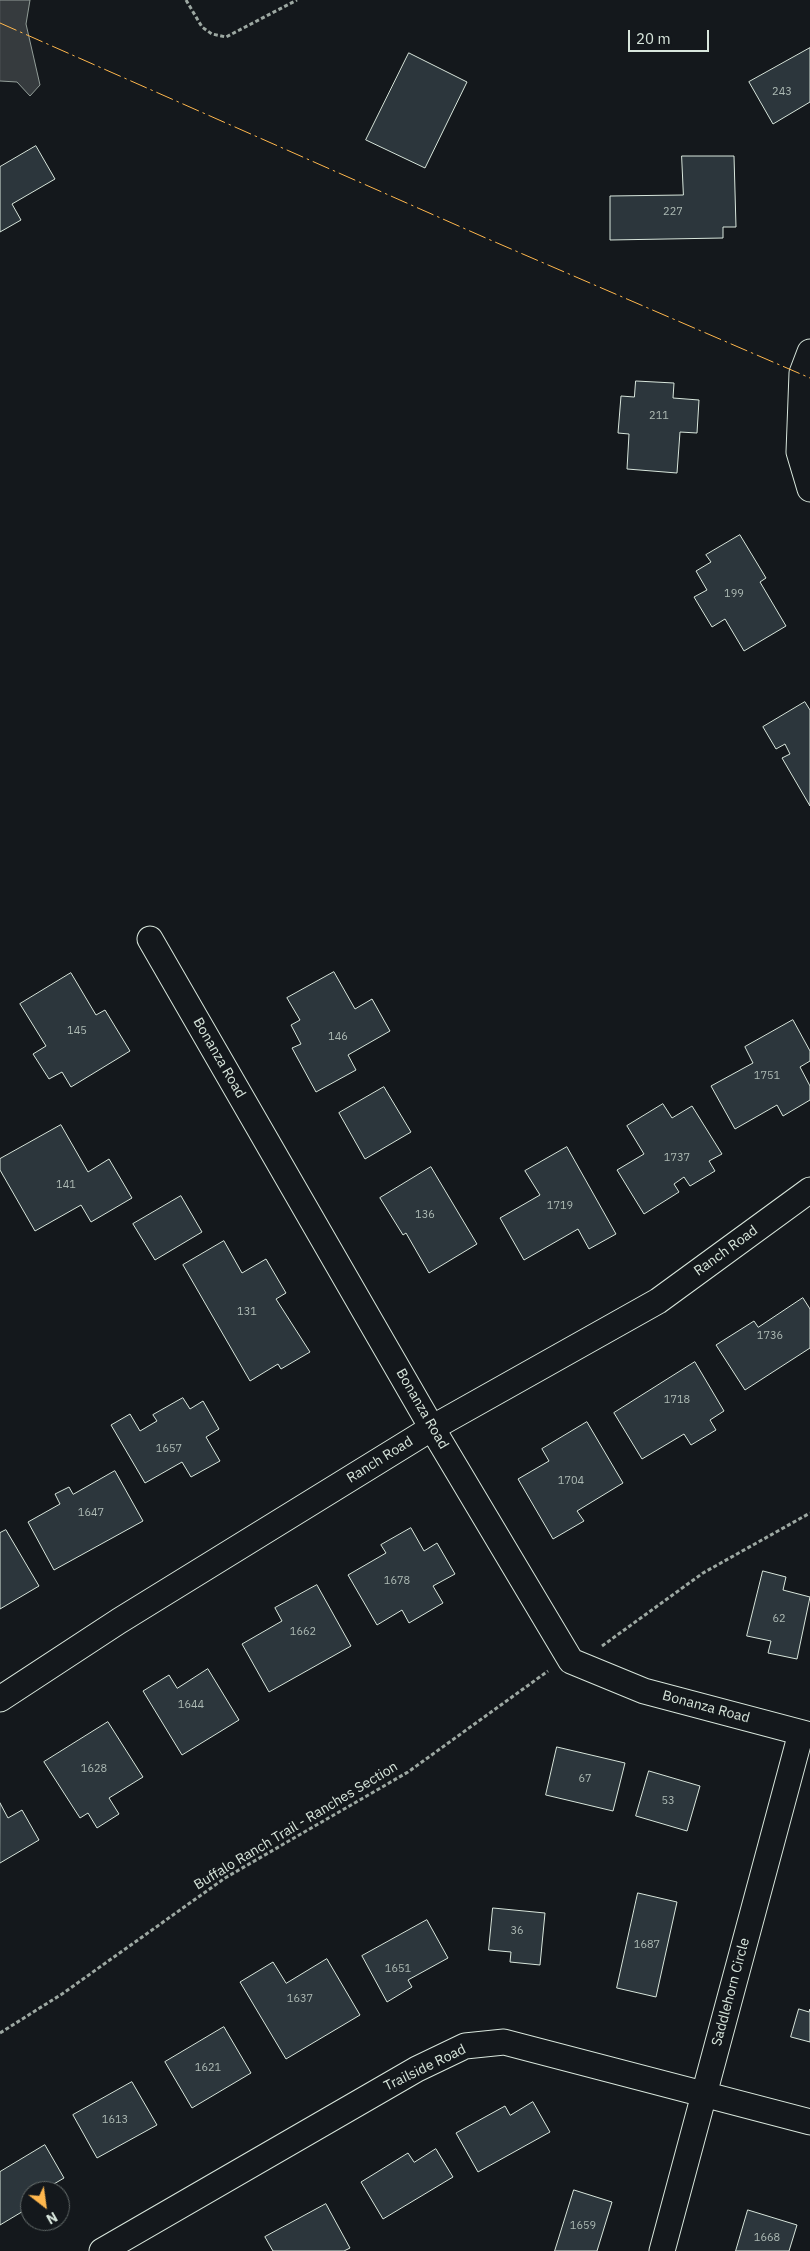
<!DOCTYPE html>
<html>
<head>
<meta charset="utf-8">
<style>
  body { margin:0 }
  #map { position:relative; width:810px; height:2251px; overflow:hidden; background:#14181c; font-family:"IBM Plex Sans",sans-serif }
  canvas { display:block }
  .north { position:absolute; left:20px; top:2181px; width:50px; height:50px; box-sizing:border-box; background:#14181c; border:1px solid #626a69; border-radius:50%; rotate:150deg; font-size:14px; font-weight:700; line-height:20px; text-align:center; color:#d8e6dc }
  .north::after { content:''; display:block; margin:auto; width:18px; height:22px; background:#ffb74d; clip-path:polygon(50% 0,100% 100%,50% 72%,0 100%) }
  .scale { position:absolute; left:628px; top:30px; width:81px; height:22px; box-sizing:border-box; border:2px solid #d8e6dc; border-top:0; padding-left:6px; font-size:15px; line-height:18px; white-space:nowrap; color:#d8e6dc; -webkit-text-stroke:4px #14181c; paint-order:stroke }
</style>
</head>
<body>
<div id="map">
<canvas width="810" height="2251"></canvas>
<div class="north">N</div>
<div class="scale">20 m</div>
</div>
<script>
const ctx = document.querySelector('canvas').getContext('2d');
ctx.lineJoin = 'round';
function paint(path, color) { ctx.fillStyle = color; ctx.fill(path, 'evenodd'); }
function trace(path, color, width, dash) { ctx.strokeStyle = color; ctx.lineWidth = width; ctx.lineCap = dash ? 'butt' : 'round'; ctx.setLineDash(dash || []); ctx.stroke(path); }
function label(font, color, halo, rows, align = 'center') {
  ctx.font = font + ' "IBM Plex Sans",sans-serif'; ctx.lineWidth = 4; ctx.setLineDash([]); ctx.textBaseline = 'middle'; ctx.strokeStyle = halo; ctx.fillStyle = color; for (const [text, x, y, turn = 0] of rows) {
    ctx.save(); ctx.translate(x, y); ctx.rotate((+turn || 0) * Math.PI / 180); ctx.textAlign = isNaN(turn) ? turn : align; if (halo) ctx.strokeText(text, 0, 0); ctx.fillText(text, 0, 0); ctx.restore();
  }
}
const water = new Path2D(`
  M 0,0 L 30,0 L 26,24 L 40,85 L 30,96 L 17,82 L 0,81 Z`);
paint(water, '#363b3e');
trace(water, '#939e99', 1);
const building = new Path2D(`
  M 810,48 L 810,102 L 773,124 L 749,82 Z
  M 409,53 L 467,82 L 425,168 L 366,140 Z
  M 36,146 L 55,179 L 12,204 L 21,220 L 0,232 L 0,167 Z
  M 682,156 L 734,156 L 736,227 L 723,227 L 723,238 L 610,240 L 610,196 L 683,195 Z
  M 636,381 L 674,383 L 673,398 L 699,400 L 697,433 L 680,432 L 677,473 L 627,469 L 629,434 L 618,433 L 621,396 L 634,397 Z
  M 740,535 L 766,578 L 760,582 L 786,626 L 744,651 L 725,619 L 712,627 L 694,597 L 707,590 L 696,571 L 711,562 L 706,555 Z
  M 805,702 L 810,710 L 810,806 L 782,758 L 790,754 L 785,744 L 776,749 L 763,727 Z
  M 334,972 L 355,1009 L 372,999 L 390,1031 L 348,1055 L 356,1070 L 316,1092 L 292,1048 L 301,1044 L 291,1025 L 300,1020 L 287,998 Z
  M 71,973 L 96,1015 L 105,1010 L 130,1051 L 71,1087 L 62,1072 L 49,1079 L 33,1054 L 46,1046 L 20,1004 Z
  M 793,1020 L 810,1051 L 810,1061 L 800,1067 L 810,1086 L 810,1100 L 783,1116 L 777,1105 L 735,1129 L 711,1086 L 753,1063 L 745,1047 Z
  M 384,1087 L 411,1132 L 365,1159 L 339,1113 Z
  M 663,1104 L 672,1118 L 692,1106 L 722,1154 L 709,1161 L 715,1171 L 690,1186 L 684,1177 L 674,1184 L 679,1192 L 644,1214 L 617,1170 L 644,1154 L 627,1126 Z
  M 61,1125 L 88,1172 L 109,1159 L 132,1198 L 91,1222 L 81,1205 L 35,1231 L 0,1170 L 0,1159 Z
  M 567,1147 L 616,1234 L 589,1249 L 578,1229 L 524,1260 L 500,1218 L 540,1195 L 525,1171 Z
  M 431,1167 L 477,1244 L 429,1273 L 406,1233 L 403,1235 L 380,1198 Z
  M 181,1196 L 202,1232 L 155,1260 L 133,1224 Z
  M 224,1241 L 242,1273 L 266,1259 L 286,1293 L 276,1299 L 310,1352 L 281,1369 L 278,1364 L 250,1381 L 183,1265 Z
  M 803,1298 L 810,1309 L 810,1348 L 745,1390 L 716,1345 L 754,1321 L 758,1327 Z
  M 695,1362 L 724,1411 L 710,1420 L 716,1430 L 691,1445 L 684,1434 L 642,1459 L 614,1413 Z
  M 183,1398 L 190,1409 L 203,1401 L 219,1429 L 206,1437 L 220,1461 L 191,1477 L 182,1462 L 145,1483 L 111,1425 L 130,1414 L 140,1431 L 157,1421 L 153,1415 Z
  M 587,1422 L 623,1483 L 577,1511 L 584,1521 L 553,1539 L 518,1479 L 549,1461 L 542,1449 Z
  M 115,1471 L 143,1521 L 54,1570 L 28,1522 L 60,1504 L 55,1494 L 69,1487 L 73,1494 Z
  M 411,1528 L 424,1551 L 437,1543 L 455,1574 L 433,1586 L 443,1603 L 409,1623 L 402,1610 L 377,1625 L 348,1575 L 386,1553 L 381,1545 Z
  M 6,1530 L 39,1586 L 0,1609 L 0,1533 Z
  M 763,1571 L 786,1577 L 783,1590 L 810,1597 L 797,1659 L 768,1653 L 771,1641 L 747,1636 Z
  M 317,1585 L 351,1646 L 269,1692 L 242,1644 L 282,1621 L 275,1608 Z
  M 208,1669 L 239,1720 L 182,1755 L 143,1691 L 169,1675 L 177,1688 Z
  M 108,1722 L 143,1777 L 109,1798 L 119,1814 L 97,1828 L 88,1813 L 80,1818 L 44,1762 Z
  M 557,1747 L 625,1763 L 613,1811 L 546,1795 Z
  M 649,1771 L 700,1786 L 687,1831 L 636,1816 Z
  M 0,1803 L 8,1818 L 22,1810 L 39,1840 L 0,1863 Z
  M 638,1893 L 677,1902 L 656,1997 L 617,1988 Z
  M 493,1908 L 545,1913 L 540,1965 L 510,1962 L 511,1952 L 489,1950 Z
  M 427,1920 L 448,1958 L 408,1980 L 412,1987 L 387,2002 L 362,1956 Z
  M 327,1959 L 360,2015 L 286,2059 L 240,1982 L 273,1962 L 286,1983 Z
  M 799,2009 L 809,2012 L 810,2009 L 810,2042 L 791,2037 Z
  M 224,2027 L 251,2073 L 192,2108 L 165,2062 Z
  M 132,2082 L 157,2125 L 97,2158 L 73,2115 Z
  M 533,2102 L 550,2132 L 478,2172 L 456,2133 L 505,2106 L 510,2115 Z
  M 45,2145 L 64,2178 L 42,2191 L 30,2191 L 30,2198 L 26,2200 L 30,2207 L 0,2225 L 0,2172 Z
  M 436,2149 L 453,2177 L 383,2219 L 361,2182 L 408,2153 L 414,2162 Z
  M 574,2190 L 612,2202 L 597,2251 L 555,2251 Z
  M 326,2204 L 350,2248 L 344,2251 L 273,2251 L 265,2237 Z
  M 748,2210 L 797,2225 L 789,2251 L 736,2251 Z`);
paint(building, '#2c363c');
trace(building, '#d8e6dc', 1);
const minor = new Path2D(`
  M 810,352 L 802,373 L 799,452 L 810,489
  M 150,939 L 432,1428 L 571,1661 L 644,1691 L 810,1735
  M 0,1699 L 119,1621 L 432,1428 L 658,1301 L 810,1190
  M 102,2251 L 417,2069 L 465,2046 L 504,2042 L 810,2122
  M 662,2251 L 801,1733`);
trace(minor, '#d8e6dc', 27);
trace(new Path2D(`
  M 186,0 L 202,27 L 212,34 L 226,37 L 297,0
  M 602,1646 L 703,1573 L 810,1513
  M 0,2033 L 62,1994 L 225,1878 L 408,1772 L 548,1671`), '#9da8a2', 3, [4, 2.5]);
trace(minor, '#14181c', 25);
trace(new Path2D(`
  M 0,23 L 488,239 L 810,378`), '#ffb74d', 1, [18, 4, 2.5, 4]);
label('11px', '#adbab4', null, [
  ["243",782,92],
  ["227",673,212],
  ["211",659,416],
  ["199",734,594],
  ["145",77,1031],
  ["146",338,1037],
  ["1751",767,1076],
  ["1737",677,1158],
  ["141",66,1185],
  ["1719",560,1206],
  ["136",425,1215],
  ["131",247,1312],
  ["1736",770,1336],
  ["1718",677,1400],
  ["1657",169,1449],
  ["1704",571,1481],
  ["1647",91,1513],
  ["1678",397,1581],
  ["62",779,1619],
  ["1662",303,1632],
  ["1644",191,1705],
  ["1628",94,1769],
  ["67",585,1779],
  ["53",668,1801],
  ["36",517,1931],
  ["1687",647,1945],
  ["1651",398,1969],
  ["1637",300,1999],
  ["1621",208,2068],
  ["1613",115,2120],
  ["1659",583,2226],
  ["1668",767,2238]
]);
label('14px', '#d8e6dc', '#14181c', [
  ["Bonanza Road",219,1058,60],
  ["Ranch Road",726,1251,-36],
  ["Bonanza Road",422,1409,60],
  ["Ranch Road",380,1460,-32],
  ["Bonanza Road",706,1707,15],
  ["Buffalo Ranch Trail - Ranches Section",296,1826,-31],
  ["Saddlehorn Circle",731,1992,-75],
  ["Trailside Road",425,2068,-26]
]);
</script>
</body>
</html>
